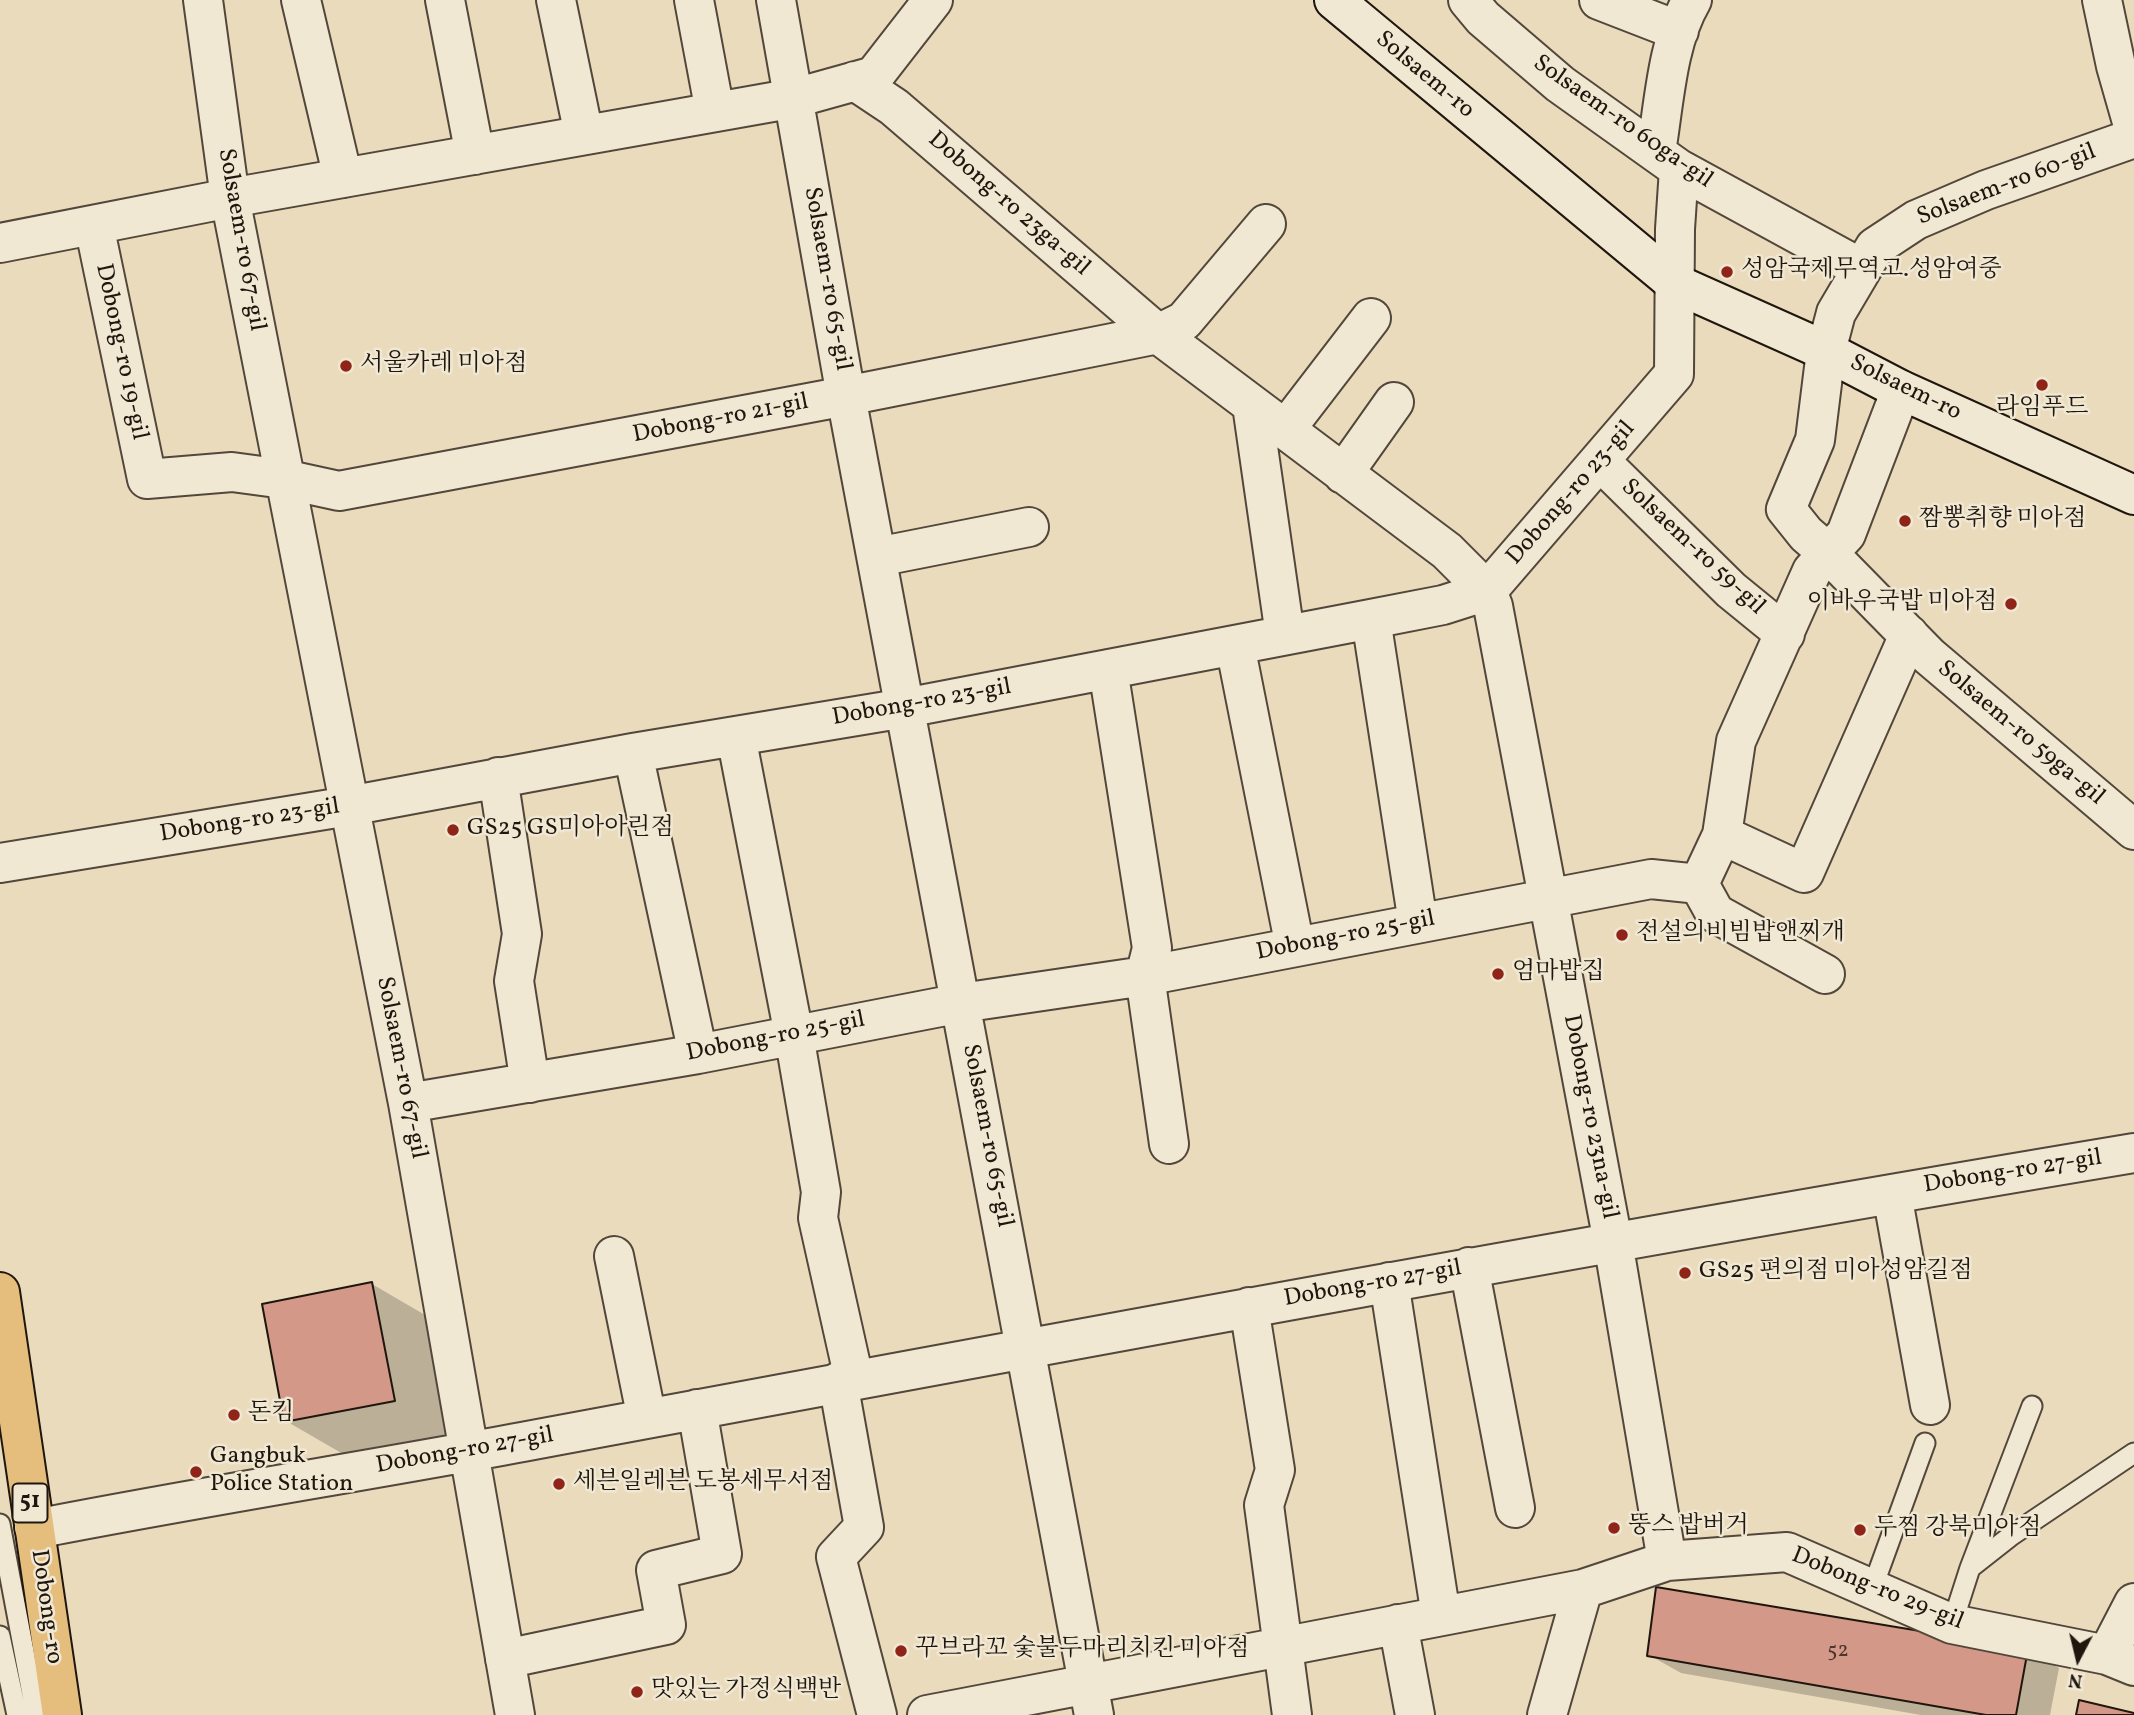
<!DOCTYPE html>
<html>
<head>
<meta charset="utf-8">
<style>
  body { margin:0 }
  #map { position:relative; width:2134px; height:1715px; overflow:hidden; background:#eadbbd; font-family:Vollkorn,serif }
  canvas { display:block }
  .north { position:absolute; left:2043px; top:1624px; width:70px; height:70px; -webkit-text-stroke:5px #f1e8d4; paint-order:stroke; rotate:187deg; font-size:19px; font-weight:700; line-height:28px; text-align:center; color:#1f160e }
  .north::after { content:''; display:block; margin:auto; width:24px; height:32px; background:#1f160e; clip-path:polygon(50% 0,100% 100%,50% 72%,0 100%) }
</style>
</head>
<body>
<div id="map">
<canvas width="2134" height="1715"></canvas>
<div class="north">N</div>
</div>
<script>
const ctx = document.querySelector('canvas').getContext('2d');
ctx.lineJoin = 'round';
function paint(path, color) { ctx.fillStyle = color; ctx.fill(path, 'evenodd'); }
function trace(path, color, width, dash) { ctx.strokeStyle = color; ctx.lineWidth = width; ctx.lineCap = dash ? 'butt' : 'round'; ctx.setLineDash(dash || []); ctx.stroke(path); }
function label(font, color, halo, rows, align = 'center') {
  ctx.font = font + ' Vollkorn,"Noto Serif KR",serif'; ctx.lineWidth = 5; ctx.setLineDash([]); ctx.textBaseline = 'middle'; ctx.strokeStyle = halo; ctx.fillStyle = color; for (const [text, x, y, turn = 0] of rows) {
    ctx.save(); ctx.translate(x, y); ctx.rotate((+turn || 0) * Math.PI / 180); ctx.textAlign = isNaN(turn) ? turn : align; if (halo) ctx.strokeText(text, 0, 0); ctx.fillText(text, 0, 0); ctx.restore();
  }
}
paint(new Path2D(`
  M 372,1284 L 449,1329 L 471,1444 L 362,1465 L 286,1421 Z
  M 2027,1650 L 2059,1668 L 2050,1715 L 1921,1715 L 1681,1673 L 1649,1655 Z`), '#0003');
const building = new Path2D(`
  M 372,1282 L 395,1401 L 284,1422 L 262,1304 Z
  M 1656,1587 L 2028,1649 L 2016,1715 L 1986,1715 L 1647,1656 Z
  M 2079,1700 L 2134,1713 L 2134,1715 L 2076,1715 Z`);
paint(building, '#d49888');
trace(building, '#1f160e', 2);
const service = new Path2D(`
  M 0,1524 L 36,1715
  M 1970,1568 L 2032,1406
  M 1872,1589 L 1925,1443
  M 1952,1624 L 1970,1568 L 2012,1535 L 2134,1453
  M 0,1636 L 17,1715`);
const minor = new Path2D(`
  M 203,0 L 230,198 L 408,1103 L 515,1715
  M 301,0 L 343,178
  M 445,0 L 475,155
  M 556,0 L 584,135
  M 694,0 L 715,112
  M 776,0 L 846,396 L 1094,1715
  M 1468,0 L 1483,18 L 1560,84 L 1679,169 L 1862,269
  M 1599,0 L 1679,31
  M 2102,0 L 2116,66 L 2134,129
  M 855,81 L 894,107 L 1158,334 L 1447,551 L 1487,591 L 1493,606 L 1613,1242 L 1667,1561
  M 2134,138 L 1986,190 L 1916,220 L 1875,247 L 1836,313 L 1826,351 L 1815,440 L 1786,509 L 1806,534 L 1828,553 L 1929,656 L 2134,830
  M 1656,152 C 1664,104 1667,42 1692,0
  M 94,225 L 147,479 L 232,472 L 284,479 L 339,491 L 846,396 L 1158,334 L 1184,321 L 1266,224
  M 0,243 L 230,198 L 795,98 L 874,76 L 933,0
  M 1252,405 L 1285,635
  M 1285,430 L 1371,318
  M 1600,461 L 1731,590 L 1785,634
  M 1343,474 L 1394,402
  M 877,557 L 1029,527
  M 1371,619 L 1418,923
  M 1235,645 L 1295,947
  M 1108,669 L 1152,948 L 1145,976 L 1169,1144
  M 736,736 L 794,1035 L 821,1192 L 818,1218 L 854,1379
  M 633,753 L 698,1054
  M 498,777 L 522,934 L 514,981 L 530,1083
  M 1722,835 L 1804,873 L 1909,635
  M 0,863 L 349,806 L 633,753 L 905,708 L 1371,619 L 1443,605 L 1487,591 L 1674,374 L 1675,229 L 1679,169
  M 1699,884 L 1715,913 L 1825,974
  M 408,1103 L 698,1054 L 961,1003 L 1145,976 L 1651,879 L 1699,884 L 1722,835 L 1736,741 L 1812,571 L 1846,534 L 1901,390
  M 1892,1194 L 1930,1405
  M 614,1256 L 647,1419
  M 1469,1267 L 1515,1508
  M 1389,1282 L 1441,1616
  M 1249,1307 L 1275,1470 L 1264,1505 L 1292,1715
  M 838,1382 L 864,1527 L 836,1557 L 877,1715
  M 34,1527 L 51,1526 C 211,1495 372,1470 533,1440 C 1066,1341 1599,1242 2134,1153
  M 1398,1624 L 1415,1715
  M 2107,1655 L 2134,1603
  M 505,1659 L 666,1625 L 656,1570 L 722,1554 L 697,1409
  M 927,1715 L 1583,1589 L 1667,1561 L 1787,1552 L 1952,1624 L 2107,1655 L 2134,1666
  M 1547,1715 L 1583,1589`);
const secondary = new Path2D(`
  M 1334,0 L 1676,284 L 1826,351 L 1901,390 L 2134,495`);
const primary = new Path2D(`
  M 0,1292 L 62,1715`);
trace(service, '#52473a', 23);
trace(minor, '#52473a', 42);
trace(secondary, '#1f160e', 42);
trace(primary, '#1f160e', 42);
trace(service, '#f1e8d4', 19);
trace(minor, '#f1e8d4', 38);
trace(secondary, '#f1e8d4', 38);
trace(primary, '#e5be7e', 38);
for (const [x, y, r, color] of [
  [1727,272,7,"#8f2418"],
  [346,366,7,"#8f2418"],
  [2042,385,7,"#8f2418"],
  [1905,521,7,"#8f2418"],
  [2011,604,7,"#8f2418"],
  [453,830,7,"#8f2418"],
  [1622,935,7,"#8f2418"],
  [1498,974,7,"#8f2418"],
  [1685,1273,7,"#8f2418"],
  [234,1415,7,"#8f2418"],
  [196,1472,7,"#8f2418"],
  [559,1484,7,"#8f2418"],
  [1614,1528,7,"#8f2418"],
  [1860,1530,7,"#8f2418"],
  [901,1651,7,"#8f2418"],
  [637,1692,7,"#8f2418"]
]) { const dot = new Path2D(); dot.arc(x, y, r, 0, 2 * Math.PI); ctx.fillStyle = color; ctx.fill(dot); trace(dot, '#f1e8d4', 2.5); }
label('21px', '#4c362c', null, [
  ["52",1838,1652]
]);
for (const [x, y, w] of [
  [30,1503,35]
]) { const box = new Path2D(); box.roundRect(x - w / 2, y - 19.5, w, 39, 5); ctx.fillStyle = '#f1e8d4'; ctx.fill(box); trace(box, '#1f160e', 2); }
label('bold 23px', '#1f160e', null, [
  ["51",30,1503]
]);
label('24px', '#1f160e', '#f1e8d4', [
  ["Solsaem-ro",1424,76,40],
  ["Solsaem-ro 60ga-gil",1622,123,35],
  ["Solsaem-ro 60-gil",2007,186,-21],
  ["Dobong-ro 23ga-gil",1008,205,41],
  ["Solsaem-ro 67-gil",240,240,80],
  ["Solsaem-ro 65-gil",826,279,80],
  ["Dobong-ro 19-gil",120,352,78],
  ["Solsaem-ro",1905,389,26],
  ["Dobong-ro 21-gil",721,420,-11],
  ["Dobong-ro 23-gil",1572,494,-49],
  ["Solsaem-ro 59-gil",1692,548,43],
  ["Dobong-ro 23-gil",922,704,-10],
  ["Solsaem-ro 59ga-gil",2020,734,40],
  ["Dobong-ro 23-gil",250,822,-9],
  ["Dobong-ro 25-gil",1346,937,-11],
  ["Dobong-ro 25-gil",776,1038,-11],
  ["Solsaem-ro 67-gil",400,1068,79],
  ["Dobong-ro 23na-gil",1589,1117,79],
  ["Solsaem-ro 65-gil",986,1136,79],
  ["Dobong-ro 27-gil",2013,1173,-9],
  ["Dobong-ro 27-gil",1373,1285,-10],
  ["Dobong-ro 27-gil",465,1452,-10],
  ["Dobong-ro 29-gil",1877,1590,22],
  ["Dobong-ro",45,1607,82]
]);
label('24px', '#1f160e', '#f1e8d4', [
  ["성암국제무역고.성암여중",1741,272],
  ["서울카레 미아점",360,366],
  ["라임푸드",2042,410,"center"],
  ["짬뽕취향 미아점",1919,521],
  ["이바우국밥 미아점",1997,604,"right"],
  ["GS25 GS미아아린점",467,830],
  ["전설의비빔밥앤찌개",1636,935],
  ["엄마밥집",1512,974],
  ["GS25 편의점 미아성암길점",1699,1273],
  ["돈킴",248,1415],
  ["Gangbuk",210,1458],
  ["Police Station",210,1486],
  ["세븐일레븐 도봉세무서점",573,1484],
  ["뚱스 밥버거",1628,1528],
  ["두찜 강북미아점",1874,1530],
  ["꾸브라꼬 숯불두마리치킨 미아점",915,1651],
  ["맛있는 가정식백반",651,1692]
], 'left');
</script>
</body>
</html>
